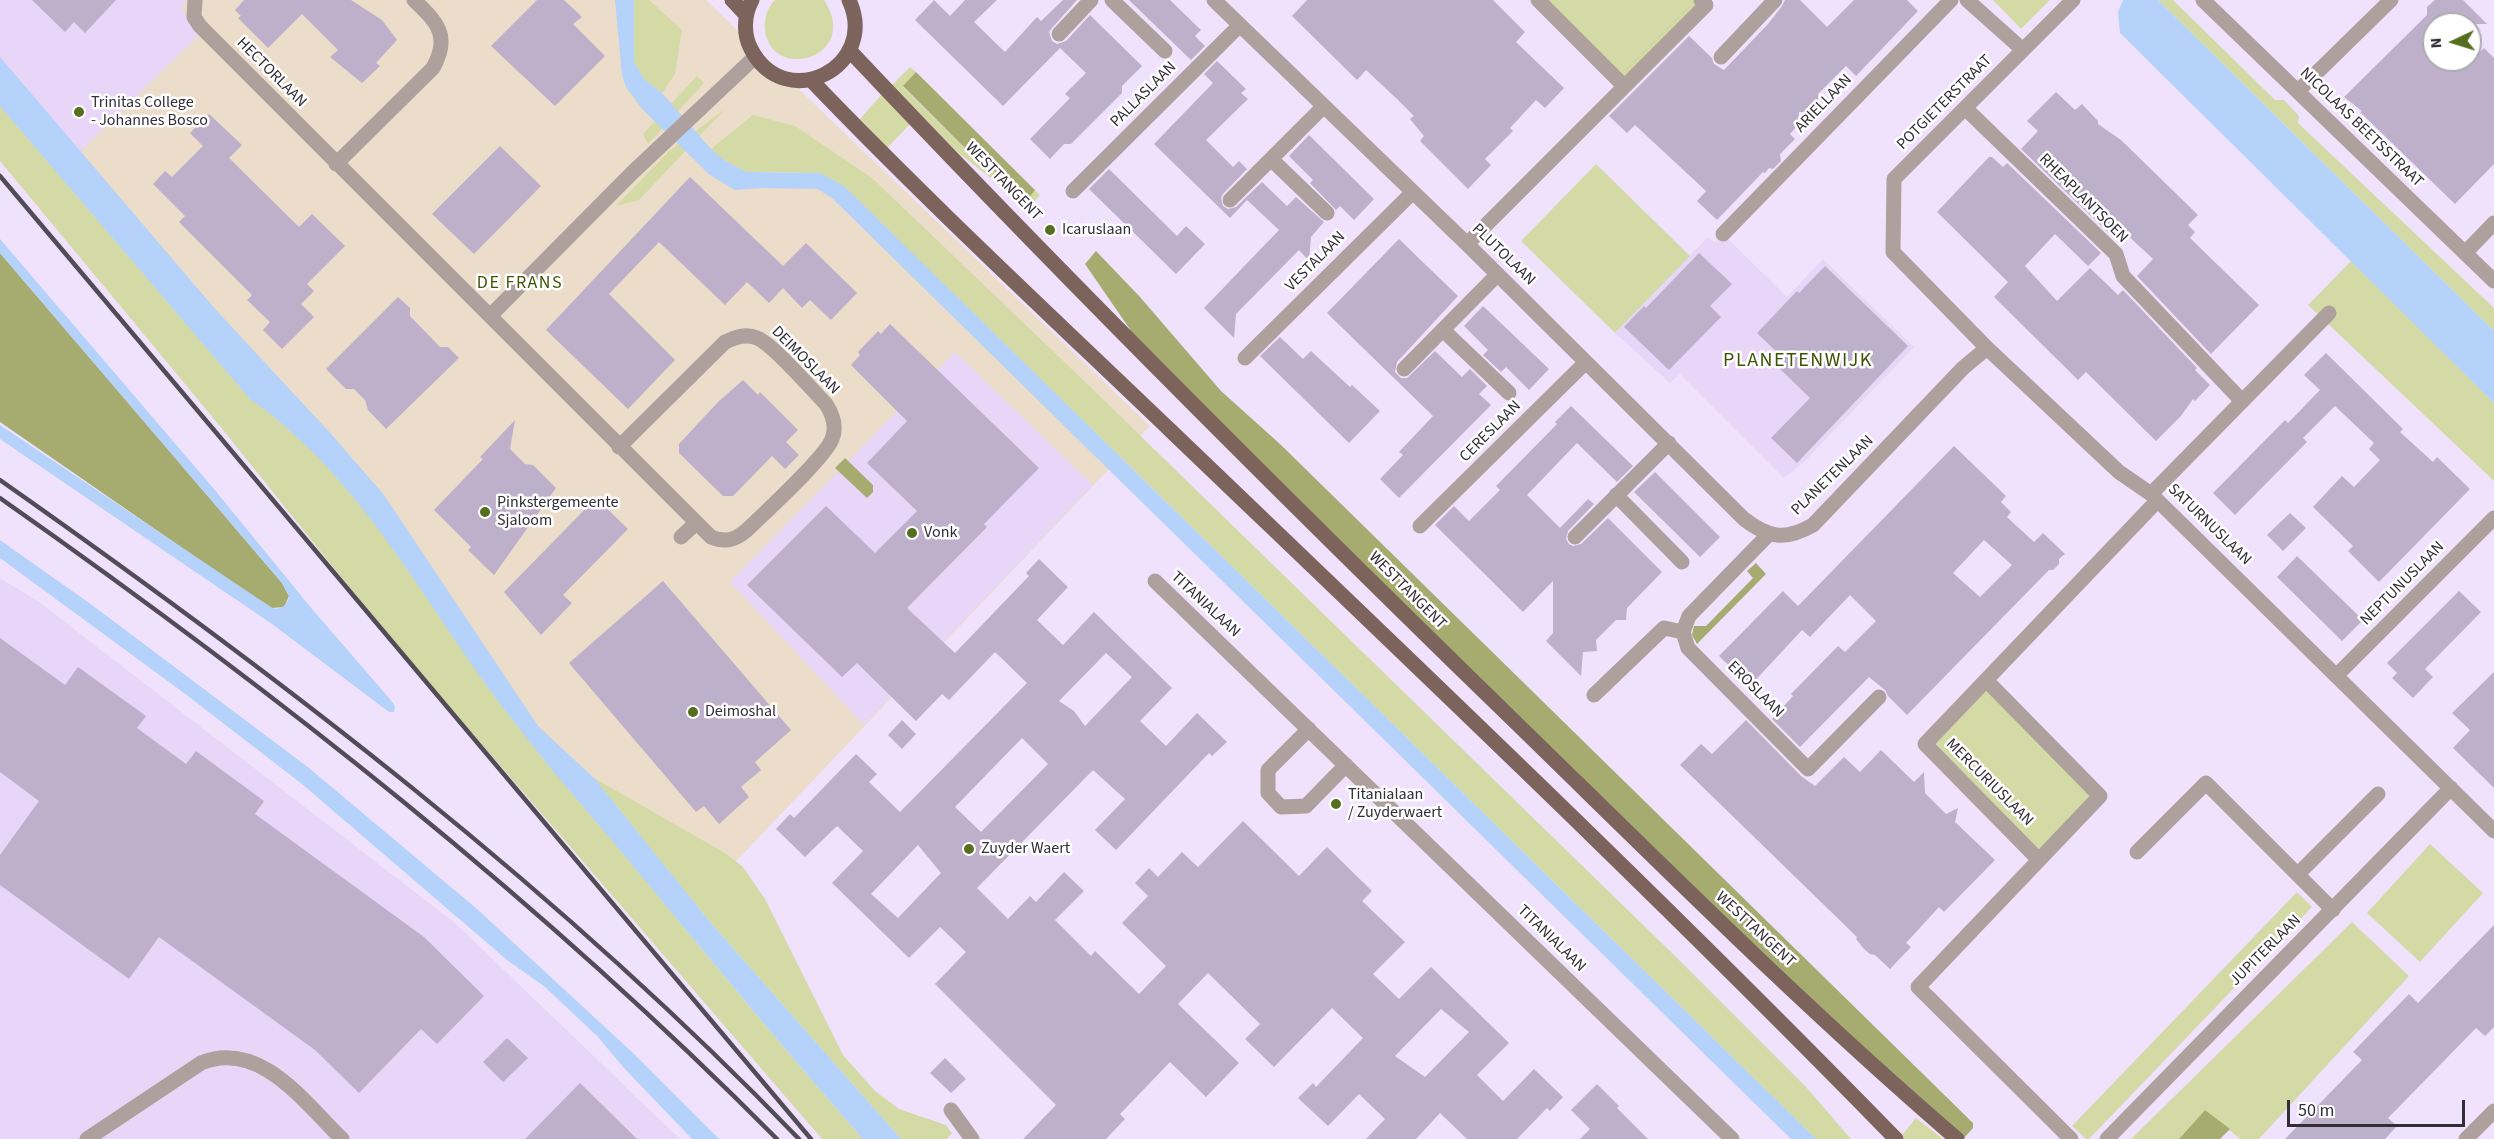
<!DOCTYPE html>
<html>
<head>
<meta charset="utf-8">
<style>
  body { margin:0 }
  #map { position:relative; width:2494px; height:1139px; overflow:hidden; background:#f0e2fd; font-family:"Source Sans 3",sans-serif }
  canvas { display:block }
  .north { position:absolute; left:2422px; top:12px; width:60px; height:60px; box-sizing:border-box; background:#fff; border:2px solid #adabaf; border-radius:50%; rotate:266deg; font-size:16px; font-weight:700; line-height:24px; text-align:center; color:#322d37 }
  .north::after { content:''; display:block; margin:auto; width:21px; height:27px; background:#566e20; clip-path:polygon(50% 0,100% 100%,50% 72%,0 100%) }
  .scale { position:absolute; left:2287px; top:1100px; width:178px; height:27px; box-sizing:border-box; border:3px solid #322d37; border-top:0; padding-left:8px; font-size:18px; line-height:21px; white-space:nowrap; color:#322d37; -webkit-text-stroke:4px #fff; paint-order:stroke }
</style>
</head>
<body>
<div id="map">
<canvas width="2494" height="1139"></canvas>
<div class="north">N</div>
<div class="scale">50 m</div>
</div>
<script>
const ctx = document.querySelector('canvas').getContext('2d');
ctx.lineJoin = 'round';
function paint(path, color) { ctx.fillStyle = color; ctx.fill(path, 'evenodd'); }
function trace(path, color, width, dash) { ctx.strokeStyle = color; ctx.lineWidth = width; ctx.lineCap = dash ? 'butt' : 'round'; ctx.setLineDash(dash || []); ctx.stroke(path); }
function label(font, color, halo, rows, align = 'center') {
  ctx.font = font + ' "Source Sans 3",sans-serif'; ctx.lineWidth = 5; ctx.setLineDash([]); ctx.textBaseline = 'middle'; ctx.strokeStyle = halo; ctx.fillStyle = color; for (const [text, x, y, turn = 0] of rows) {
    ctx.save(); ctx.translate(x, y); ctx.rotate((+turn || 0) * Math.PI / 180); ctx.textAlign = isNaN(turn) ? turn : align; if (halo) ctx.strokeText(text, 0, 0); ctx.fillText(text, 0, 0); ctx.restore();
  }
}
paint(new Path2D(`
  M 0,0 L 706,0 L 1150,426 L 666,935 L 0,149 Z`), '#ebddc9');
paint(new Path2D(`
  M 0,0 L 188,0 L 181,7 L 198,36 L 74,158 L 0,67 Z
  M 1723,234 L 1787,297 L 1823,259 L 1914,347 L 1804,462 L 1784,478 L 1680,374 L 1670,383 L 1615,333 L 1708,237 L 1714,242 Z
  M 955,352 L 1093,485 L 864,725 L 730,582 Z
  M 0,578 L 39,602 L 455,923 L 680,1139 L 0,1139 Z`), '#e7d6f7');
paint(new Path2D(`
  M 634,0 L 649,0 L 682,30 L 675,74 L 662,93 L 644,79 L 634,62 Z
  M 775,0 L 824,0 C 862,58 771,83 765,30 C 764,18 767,8 775,0 Z
  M 1539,0 L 1701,0 L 1624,86 Z
  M 1993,0 L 2050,0 L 2021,29 Z
  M 2158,0 L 2173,0 L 2275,100 L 2284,100 L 2299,116 L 2298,123 L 2494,308 L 2494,331 Z
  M 910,67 L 916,72 L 903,87 L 963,146 L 1027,198 L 1035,190 L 1040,195 L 1030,206 L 1024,204 L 956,151 L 892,85 Z
  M 697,76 L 704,83 L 648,144 L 643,134 Z
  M 882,94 L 911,123 L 887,148 L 860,119 Z
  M 0,106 L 250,399 C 367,481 429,613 515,723 C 551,771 591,815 629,861 C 706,954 783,1048 863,1139 L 822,1139 L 386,633 L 219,425 L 0,161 Z
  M 725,109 L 639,200 L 616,206 L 668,152 Z
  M 753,115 L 795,126 L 872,178 L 1079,376 L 1674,955 L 1806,1087 L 1851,1139 L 1816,1139 L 844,186 L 797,172 L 746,172 L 724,160 L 711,149 Z
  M 1596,164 L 1690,256 L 1615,333 L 1521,241 Z
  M 2352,260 L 2494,403 L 2494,481 L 2308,305 Z
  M 1986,680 L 2100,796 L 2039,860 L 1925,744 Z
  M 594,778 L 725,853 L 743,867 L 765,899 L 843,1055 L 875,1091 L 899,1109 L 946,1125 L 952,1133 L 947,1139 L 901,1139 L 710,922 Z
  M 2430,844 L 2483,893 L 2420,962 L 2367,913 Z
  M 2297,892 L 2312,907 L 2089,1139 L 2086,1139 L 2072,1126 Z
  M 2352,922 L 2409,976 L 2259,1139 L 2240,1139 L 2205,1110 L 2179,1139 L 2131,1139 Z
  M 1916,1118 L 1943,1139 L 1904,1139 L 1901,1136 Z`), '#d4daa5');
paint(new Path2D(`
  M 916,72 L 1035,190 L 1028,199 L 963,146 L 903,86 Z
  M 1096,251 L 1140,297 L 1221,391 L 1280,444 L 1973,1123 L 1973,1128 L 1964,1138 L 1740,936 L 1138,341 L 1085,264 Z
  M 0,253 L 282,583 L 289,596 L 284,607 L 272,608 L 230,581 L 0,422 Z
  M 845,458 L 873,485 L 873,492 L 867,498 L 835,468 Z
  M 1756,563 L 1766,574 L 1697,644 L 1692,635 L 1694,626 L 1706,626 L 1753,578 L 1747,571 Z
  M 2205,1110 L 2230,1129 L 2220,1139 L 2179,1139 Z`), '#a6ac70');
paint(new Path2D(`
  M 615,0 L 634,0 L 634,62 L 644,79 L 662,93 L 711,149 L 724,160 L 746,172 L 820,173 L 844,186 L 1816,1139 L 1791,1139 L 833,199 L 818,189 L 763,188 L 735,190 L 710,175 L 642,109 L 626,87 L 622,75 Z
  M 2123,0 L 2158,0 L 2494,331 L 2494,403 L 2120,33 L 2118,12 Z
  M 0,57 L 216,310 L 333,436 L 384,495 L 538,726 L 594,778 L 710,922 L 901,1139 L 863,1139 C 783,1048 706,954 629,861 C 591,815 551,771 515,723 C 429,614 367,481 250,399 L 0,106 Z
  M 0,239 L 214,489 L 312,609 L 389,698 L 395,706 L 394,712 L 389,712 L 272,624 L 0,439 L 0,425 L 272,608 C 281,610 288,605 289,596 L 282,583 L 0,253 Z
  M 0,540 L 92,605 L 309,768 L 477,909 L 633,1053 L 719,1139 L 692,1139 L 624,1068 L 597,1036 L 545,987 L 507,960 L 302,784 L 184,693 L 0,558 Z`), '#b4d2fa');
paint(new Path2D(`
  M 32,0 L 116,0 L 85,33 L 74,22 L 65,32 Z
  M 244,0 L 351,0 L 382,20 L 397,40 L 376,63 L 380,66 L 362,83 L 330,57 L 338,50 L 302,14 L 268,48 L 238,18 L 241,16 L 235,10 Z
  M 537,0 L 564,0 L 582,17 L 573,24 L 605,56 L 555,106 L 491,46 Z
  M 934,0 L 950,16 L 965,0 L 997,0 L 974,22 L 1005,52 L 1037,17 L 1041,21 L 1063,0 L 1077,0 L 1052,28 L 1049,32 L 1052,41 L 1057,44 L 1066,41 L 1090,15 L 1142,66 L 1122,86 L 1122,93 L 1071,144 L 1064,144 L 1050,159 L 1030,139 L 1070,98 L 1065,94 L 1086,73 L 1060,48 L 1003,106 L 915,20 Z
  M 1129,0 L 1170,0 L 1201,30 L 1195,36 L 1205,46 L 1191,60 Z
  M 1307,0 L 1493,0 L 1525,32 L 1516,42 L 1564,88 L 1545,108 L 1536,100 L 1510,128 L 1513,131 L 1485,159 L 1491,165 L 1468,189 L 1420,141 L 1424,136 L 1410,119 L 1414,116 L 1398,100 L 1366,70 L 1357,80 L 1292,16 Z
  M 1785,0 L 1800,0 L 1827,27 L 1854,0 L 1907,0 L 1918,11 L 1856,76 L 1846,66 L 1818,94 L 1818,105 L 1811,112 L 1799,112 L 1798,125 L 1790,134 L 1795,139 L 1780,154 L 1781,161 L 1773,169 L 1769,168 L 1765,173 L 1763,172 L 1717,220 L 1697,201 L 1706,191 L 1635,125 L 1627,133 L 1609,116 L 1689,36 L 1712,58 L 1714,64 L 1724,70 L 1768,24 L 1782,6 Z
  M 2435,0 L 2463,0 L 2487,24 L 2434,24 L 2434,60 L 2472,60 L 2484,48 L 2494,58 L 2494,164 L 2455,204 L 2360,112 L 2362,111 L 2344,97 L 2427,15 L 2427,7 Z
  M 1217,61 L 1246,89 L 1241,93 L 1248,99 L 1206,140 L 1233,167 L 1239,161 L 1247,169 L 1223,194 L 1221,198 L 1223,206 L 1228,209 L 1236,207 L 1262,182 L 1287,206 L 1296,197 L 1324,222 L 1311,237 L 1309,261 L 1299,250 L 1236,314 L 1234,338 L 1204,308 L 1279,230 L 1247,200 L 1230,218 L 1154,144 L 1213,83 L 1204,74 Z
  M 2056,92 L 2075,110 L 2082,104 L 2098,121 L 2098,124 L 2121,140 L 2198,215 L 2188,225 L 2195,232 L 2190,238 L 2259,305 L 2211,354 L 2137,276 L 2153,259 L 2123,231 L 2115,239 L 2021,149 L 2038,131 L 2027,121 Z
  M 209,114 L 242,145 L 229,158 L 299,227 L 312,214 L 345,246 L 307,284 L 314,291 L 301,304 L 314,317 L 282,349 L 263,330 L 270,322 L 247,300 L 252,295 L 179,222 L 185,216 L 153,184 L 165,171 L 172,177 L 203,146 L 190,133 Z
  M 1309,135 L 1374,199 L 1354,220 L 1340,206 L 1336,210 L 1310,183 L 1313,180 L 1289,156 Z
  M 500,146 L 541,186 L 474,254 L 432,214 Z
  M 1989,157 L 1992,157 L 2003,167 L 2007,163 L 2101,253 L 2088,266 L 2055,234 L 2025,266 L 2057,301 L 2090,268 L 2118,295 L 2123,290 L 2197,368 L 2195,370 L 2210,385 L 2195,401 L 2193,399 L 2181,416 L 2156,441 L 2086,372 L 2078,380 L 1994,297 L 2008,282 L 1937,212 Z
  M 1109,169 L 1177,236 L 1186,226 L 1205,244 L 1176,274 L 1089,189 Z
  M 690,177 L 783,266 L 806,243 L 857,293 L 831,320 L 810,300 L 802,308 L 783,288 L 769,303 L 747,282 L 725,305 L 659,242 L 609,294 L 675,360 L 628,409 L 546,330 Z
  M 1399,239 L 1458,296 L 1397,362 L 1395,372 L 1401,378 L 1407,378 L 1435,351 L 1462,377 L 1470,369 L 1487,386 L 1479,394 L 1491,405 L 1399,498 L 1380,479 L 1403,455 L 1399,452 L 1433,416 L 1327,313 Z
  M 1699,253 L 1732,284 L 1710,306 L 1721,317 L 1669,370 L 1624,327 L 1644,306 L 1646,308 Z
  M 1825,266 L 1908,346 L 1797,463 L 1771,438 L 1810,398 L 1777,366 L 1784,359 L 1757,333 L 1797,291 L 1799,293 Z
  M 398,297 L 410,308 L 410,316 L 440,347 L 448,347 L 459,358 L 386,429 L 368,410 L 365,400 L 354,389 L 346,389 L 326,369 Z
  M 1483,306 L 1549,369 L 1529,390 L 1506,367 L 1501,372 L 1483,355 L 1488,350 L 1464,326 Z
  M 890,324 L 1039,468 L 984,524 L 987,527 L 907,608 L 955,653 L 1029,576 L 1026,573 L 1039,559 L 1068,587 L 1037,620 L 1063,645 L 1094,612 L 1172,688 L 1140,721 L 1166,746 L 1197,713 L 1227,742 L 1212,756 L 1209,753 L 1116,850 L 1095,830 L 1125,799 L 1093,770 L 977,888 L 1008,919 L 1030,896 L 1036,902 L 1064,872 L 1084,891 L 1055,920 L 1091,956 L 1095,951 L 1139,994 L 1166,966 L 1122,923 L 1148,896 L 1135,883 L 1149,868 L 1158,877 L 1182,852 L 1198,867 L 1243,821 L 1299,876 L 1327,847 L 1372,891 L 1362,901 L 1405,942 L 1373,974 L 1399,999 L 1431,967 L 1509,1043 L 1477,1075 L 1503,1101 L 1534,1069 L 1563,1097 L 1550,1111 L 1547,1108 L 1517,1139 L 1467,1139 L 1440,1113 L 1416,1139 L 1366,1139 L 1385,1119 L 1359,1094 L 1328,1126 L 1298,1098 L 1313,1083 L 1316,1087 L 1363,1038 L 1332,1008 L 1274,1067 L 1245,1039 L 1260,1024 L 1208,973 L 1178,1004 L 1239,1063 L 1206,1097 L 1170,1062 L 1120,1114 L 1125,1119 L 1106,1139 L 1023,1139 L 1056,1105 L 935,984 L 966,952 L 940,927 L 909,958 L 832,883 L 863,851 L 837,826 L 805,857 L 776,829 L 790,814 L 794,818 L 856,754 L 877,774 L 869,782 L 900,812 L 1027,683 L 995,652 L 949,700 L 942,694 L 916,721 L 857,663 L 842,677 L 747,585 L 826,506 L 875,553 L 917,511 L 867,463 L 907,421 L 851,365 L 860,355 L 858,352 L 878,331 L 881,334 ZM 1106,653 L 1132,677 L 1085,726 L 1074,711 L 1059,701 ZM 1022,738 L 1048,764 L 981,832 L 955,807 ZM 918,845 L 941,873 L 898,918 L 871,894 ZM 1441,1009 L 1469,1032 L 1425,1077 L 1395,1056 Z
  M 1280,337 L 1303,359 L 1311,351 L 1350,387 L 1352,385 L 1380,411 L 1349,443 L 1260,356 Z
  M 2326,353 L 2403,429 L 2400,432 L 2433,462 L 2437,457 L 2470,489 L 2379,582 L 2348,551 L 2353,546 L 2313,507 L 2342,476 L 2354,487 L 2380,460 L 2369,449 L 2374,443 L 2335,406 L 2303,438 L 2307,442 L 2235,515 L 2213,493 L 2285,420 L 2288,423 L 2320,390 L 2304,375 Z
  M 743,380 L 758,395 L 760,392 L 798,430 L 786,442 L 799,455 L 785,469 L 772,456 L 733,496 L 723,496 L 679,453 L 679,444 L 719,401 Z
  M 1571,406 L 1633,466 L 1617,482 L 1577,443 L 1527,495 L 1560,528 L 1588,499 L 1594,504 L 1568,531 L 1566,539 L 1569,544 L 1573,546 L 1581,544 L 1608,518 L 1662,572 L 1627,608 L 1626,620 L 1616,620 L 1596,640 L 1597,651 L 1583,652 L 1581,676 L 1546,641 L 1553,633 L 1553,581 L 1523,612 L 1435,525 L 1454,506 L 1469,521 L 1500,490 L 1496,486 L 1557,424 L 1555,422 Z
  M 515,420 L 510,449 L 525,464 L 533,465 L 556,488 L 494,575 L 468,550 L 471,547 L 434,510 L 483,459 L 480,457 Z
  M 1954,446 L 2006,496 L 2001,502 L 2011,512 L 2007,517 L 2034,542 L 2043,533 L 2065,554 L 2059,559 L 2059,564 L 2053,570 L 2049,570 L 1907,715 L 1888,696 L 1885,690 L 1869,677 L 1800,747 L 1772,719 L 1793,696 L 1791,694 L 1838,646 L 1845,652 L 1876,621 L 1850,595 L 1810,637 L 1802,630 L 1750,686 L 1719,656 L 1783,591 L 1798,606 ZM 1984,540 L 2012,565 L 1980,597 L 1953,573 Z
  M 1655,472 L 1720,537 L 1700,557 L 1634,492 Z
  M 596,498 L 628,529 L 563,595 L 572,603 L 541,635 L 504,592 Z
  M 2290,513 L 2306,528 L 2283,551 L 2267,535 Z
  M 2297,556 L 2363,620 L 2342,641 L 2277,577 Z
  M 663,581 L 791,730 L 755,762 L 761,770 L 741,787 L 749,797 L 719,824 L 704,806 L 696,812 L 569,663 Z
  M 2459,591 L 2481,612 L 2425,669 L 2433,677 L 2413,698 L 2392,678 L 2397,673 L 2387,663 Z
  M 0,638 L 65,685 L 78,667 L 146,716 L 137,728 L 186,764 L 196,751 L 264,801 L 255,814 L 424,937 L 484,996 L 437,1044 L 421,1029 L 359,1093 L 315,1050 L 159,937 L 129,979 L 0,885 L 0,855 L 39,801 L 0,772 Z
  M 2494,672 L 2494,788 L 2453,748 L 2470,730 L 2452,713 Z
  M 902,720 L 916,734 L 902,749 L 888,735 Z
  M 1746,720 L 1801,776 L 1815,786 L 1844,757 L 1860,772 L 1881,750 L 1914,782 L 1924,772 L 1925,793 L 1946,814 L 1958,808 L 1955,822 L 1995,860 L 1944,912 L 1939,907 L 1906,943 L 1911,947 L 1890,969 L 1875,955 L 1870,954 L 1864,949 L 1856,939 L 1857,937 L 1680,765 L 1701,744 L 1712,754 Z
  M 2494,925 L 2494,1027 L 2485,1036 L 2476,1028 L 2438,1067 L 2388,1118 L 2397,1126 L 2385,1139 L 2285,1139 L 2362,1060 L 2353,1052 L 2377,1027 L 2409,994 L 2418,1003 Z
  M 507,1038 L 528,1058 L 503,1082 L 483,1062 Z
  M 945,1058 L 966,1079 L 951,1093 L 930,1073 Z
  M 580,1083 L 637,1139 L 525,1139 Z
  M 1597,1084 L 1619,1106 L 1617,1108 L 1648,1139 L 1580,1139 L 1590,1129 L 1571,1110 Z`), '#beb0ca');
trace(new Path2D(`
  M 195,0 L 194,17 L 200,26 L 711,537 C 726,543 735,540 747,530 C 764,513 825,458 832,439 C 837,427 833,415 826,404 C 812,390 773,344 757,338 C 746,333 735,337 725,342 L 619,447
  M 1112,0 L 1165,51
  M 1214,0 L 1467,244 L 1744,519 C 1769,538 1785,541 1813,525 L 1963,368 L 1987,348
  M 1538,0 L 1624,86
  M 1967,0 L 2023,50
  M 2073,0 L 1894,179 L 1893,252 L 1987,348 L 2119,472 L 2151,494 L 2494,831
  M 2203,0 L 2494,281
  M 1059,34 L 1091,0
  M 1721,57 L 1775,0
  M 2298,91 L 2391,0
  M 1965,108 L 2116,254 L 2123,276 L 2241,400
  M 1271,159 L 1327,213
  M 336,164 L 433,68 C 451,36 437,22 414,0
  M 1073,191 L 1240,25
  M 1230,200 L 1324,106
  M 1723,234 L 1951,0
  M 1467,244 L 1706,5 L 1701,0
  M 2465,253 L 2494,223
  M 490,316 L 632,173 L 755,57
  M 1443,330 L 1509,393
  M 1245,358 L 1413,192
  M 1404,369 L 1497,275
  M 2151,494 L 2329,313
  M 1616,495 L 1682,562
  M 1420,526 L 1586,362
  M 1769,534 L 1689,616 L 1683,632 L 1688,648 L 1808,769 L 1879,697
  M 681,537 L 696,523
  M 1575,537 L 1669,443
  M 1155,581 L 1732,1139
  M 2337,675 L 2494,518
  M 1986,680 L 2100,796 L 1918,987 L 2071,1139
  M 1594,695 L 1664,628 L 1683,632
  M 1309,729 L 1268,770 L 1268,793 L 1281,807 L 1306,806 L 1346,765
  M 2137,852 L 2206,783 L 2333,910
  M 2039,860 L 1925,744 L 2157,501
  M 2298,874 L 2378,794
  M 951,1110 L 972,1139
  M 87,1139 L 201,1063 C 260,1039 305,1103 342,1139
  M 2107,1139 L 2451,788
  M 2466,1139 L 2494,1111`), '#aea09c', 15);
trace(new Path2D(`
  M 732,0 L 746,15
  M 752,0 C 744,15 743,34 751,49 C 785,115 880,67 849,0
  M 850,51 C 1064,278 1285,498 1509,716 C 1656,859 1801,1005 1957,1139
  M 811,80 C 927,201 1050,315 1171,431 C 1415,665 1660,897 1896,1139`), '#7c645d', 15);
trace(new Path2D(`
  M 0,176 L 811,1139
  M 0,480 C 282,678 559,890 799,1139
  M 0,498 C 275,691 540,900 777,1139`), '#524c58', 4.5);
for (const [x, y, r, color] of [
  [79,112,6,"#566e20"],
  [1050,230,6,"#566e20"],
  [485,512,6,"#566e20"],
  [912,533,6,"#566e20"],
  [693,712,6,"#566e20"],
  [1336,804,6,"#566e20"],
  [969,849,6,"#566e20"]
]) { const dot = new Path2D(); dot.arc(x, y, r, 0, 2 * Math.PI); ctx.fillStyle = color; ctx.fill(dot); trace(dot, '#fff', 2); }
label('16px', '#322d37', '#fff', [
  ["HECTORLAAN",271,73,45],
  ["PALLASLAAN",1144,95,-45],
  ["POTGIETERSTRAAT",1945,103,-45],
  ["ARIELLAAN",1824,104,-46],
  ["NICOLAAS BEETSSTRAAT",2361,128,44],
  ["WESTTANGENT",1003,182,46],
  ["RHEAPLANTSOEN",2083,199,45],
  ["PLUTOLAAN",1503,255,44],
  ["VESTALAAN",1316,262,-45],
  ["DEIMOSLAAN",805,361,45],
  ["CERESLAAN",1491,432,-45],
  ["PLANETENLAAN",1833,476,-44],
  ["SATURNUSLAAN",2209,525,44],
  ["NEPTUNUSLAAN",2403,584,-45],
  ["WESTTANGENT",1407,591,45],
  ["TITANIALAAN",1205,605,43],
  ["EROSLAAN",1755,690,45],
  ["MERCURIUSLAAN",1989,783,45],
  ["WESTTANGENT",1755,930,43],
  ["TITANIALAAN",1551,939,44],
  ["JUPITERLAAN",2266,951,-45]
]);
label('16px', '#322d37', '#fff', [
  ["Trinitas College",91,103],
  ["- Johannes Bosco",91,121],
  ["Icaruslaan",1062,230],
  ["Pinkstergemeente",497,503],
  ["Sjaloom",497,521],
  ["Vonk",924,533],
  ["Deimoshal",705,712],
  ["Titanialaan",1348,795],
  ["/ Zuyderwaert",1348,813],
  ["Zuyder Waert",981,849]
], 'left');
ctx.letterSpacing = '1.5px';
label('18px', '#3f5407', '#fff', [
  ["DE FRANS",520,284]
]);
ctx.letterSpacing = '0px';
ctx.letterSpacing = '1.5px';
label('20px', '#3f5407', '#fff', [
  ["PLANETENWIJK",1798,362]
]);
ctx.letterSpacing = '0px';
</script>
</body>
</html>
